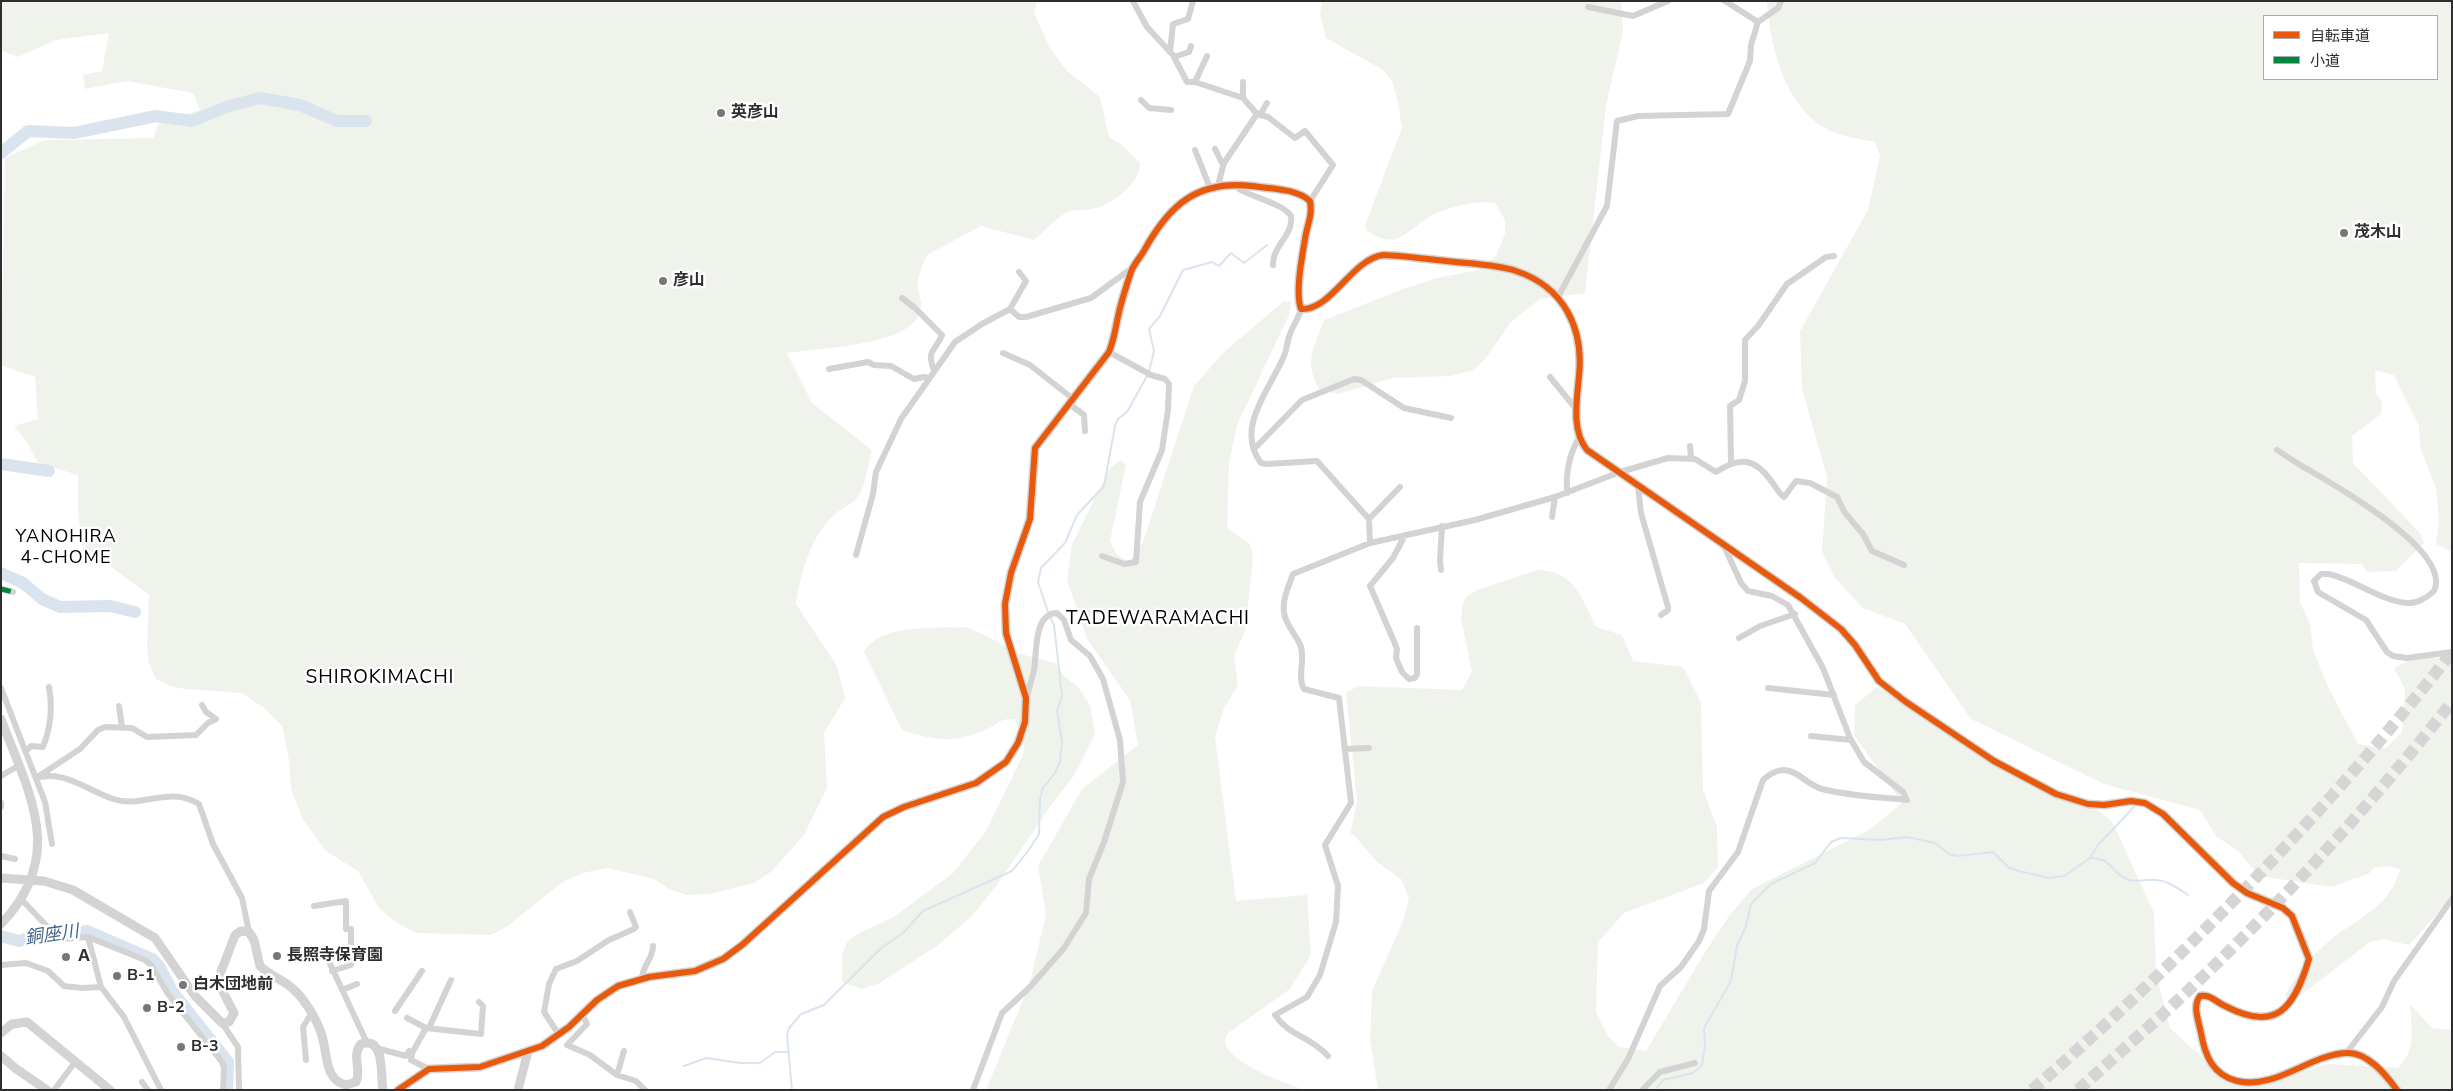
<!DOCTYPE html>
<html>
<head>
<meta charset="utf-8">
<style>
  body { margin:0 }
  #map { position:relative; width:2453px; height:1091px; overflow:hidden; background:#fff; font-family:"Nunito Sans","Noto Sans JP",sans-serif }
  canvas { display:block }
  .frame { position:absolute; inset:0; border:2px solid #2e2e2e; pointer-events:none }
  .legend { position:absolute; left:2263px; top:15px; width:175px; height:65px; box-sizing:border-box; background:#fff; border:1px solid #ababab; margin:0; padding:6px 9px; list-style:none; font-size:15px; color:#2e2e2e }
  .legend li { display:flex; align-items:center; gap:10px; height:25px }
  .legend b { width:25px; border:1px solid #ababab }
</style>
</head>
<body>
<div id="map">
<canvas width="2453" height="1091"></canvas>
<div class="frame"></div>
<ul class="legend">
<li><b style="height:6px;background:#e8590c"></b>自転車道</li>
<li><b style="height:6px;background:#00873e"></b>小道</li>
</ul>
</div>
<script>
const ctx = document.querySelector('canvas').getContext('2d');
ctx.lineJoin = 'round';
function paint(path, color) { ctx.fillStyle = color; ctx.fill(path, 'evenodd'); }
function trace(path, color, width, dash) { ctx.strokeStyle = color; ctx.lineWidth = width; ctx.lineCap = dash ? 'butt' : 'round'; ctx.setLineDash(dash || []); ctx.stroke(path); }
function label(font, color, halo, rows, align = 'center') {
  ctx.font = font + ' "Nunito Sans","Noto Sans JP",sans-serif'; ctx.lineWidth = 5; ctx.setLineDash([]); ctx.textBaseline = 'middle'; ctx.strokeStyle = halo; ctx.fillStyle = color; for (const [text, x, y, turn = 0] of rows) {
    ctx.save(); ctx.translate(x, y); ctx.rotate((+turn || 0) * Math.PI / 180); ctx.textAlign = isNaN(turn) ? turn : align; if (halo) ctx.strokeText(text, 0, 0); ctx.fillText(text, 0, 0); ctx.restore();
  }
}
paint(new Path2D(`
  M 1,1 L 1037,1 L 1034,13 L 1050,48 L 1067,71 L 1100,97 L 1109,137 L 1123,146 L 1140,163 C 1140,184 1113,204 1093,209 C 1086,211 1077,209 1070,211 C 1060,214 1043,233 1034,240 L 981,226 L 927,255 C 924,262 919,272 918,280 C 916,293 926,303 918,317 C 901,346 820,348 787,353 L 812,403 L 872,450 C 868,465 866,486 857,498 C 852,505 841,508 835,514 C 810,537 801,572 796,604 L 837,666 L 845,698 L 824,733 L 827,788 L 804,835 L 771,872 L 754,883 L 710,894 L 687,895 L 669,889 L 654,879 L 607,868 L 583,873 L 561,883 L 508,926 L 491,935 L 417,933 L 397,923 L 379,908 L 358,871 L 326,851 L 303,820 L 291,789 L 289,760 L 282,726 L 264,708 L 242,693 L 185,689 L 170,686 L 156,679 L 149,663 L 147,647 L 149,595 L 82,545 L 78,512 L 78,475 L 38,463 L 29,445 L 14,426 L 38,419 L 35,377 L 1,365 L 5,158 L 45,140 L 153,138 L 159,123 L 200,110 L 193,93 L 126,81 L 85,89 L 83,75 L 102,71 L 109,33 L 56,40 L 18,57 L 1,50 Z
  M 1322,1 L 1621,1 L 1623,31 L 1606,106 L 1585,293 L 1540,299 L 1511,322 L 1485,359 L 1474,370 L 1451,376 L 1393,378 L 1338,394 L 1320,390 C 1303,362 1314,349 1324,320 L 1403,289 L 1437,278 L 1477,270 L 1496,256 L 1505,234 L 1505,220 L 1495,203 C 1478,200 1442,208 1428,218 C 1402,234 1398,250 1367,231 L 1365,225 L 1402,128 L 1398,102 L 1392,81 L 1383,70 L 1326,38 L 1320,15 Z
  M 1767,1 L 2452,1 L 2452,552 L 2436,544 L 2439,522 L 2436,488 L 2420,447 L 2419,426 L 2394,375 L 2375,370 L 2376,394 L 2382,402 L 2381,414 L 2352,436 L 2353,463 L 2420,533 L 2424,543 L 2396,571 L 2367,572 L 2362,564 L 2299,563 L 2300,602 L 2310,624 L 2313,650 L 2328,687 L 2358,744 L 2386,748 L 2402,732 L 2405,689 L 2394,668 L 2420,655 L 2452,661 L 2452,897 L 2409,945 L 2383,939 L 2370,942 L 2301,995 L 2288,1001 L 2285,995 C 2297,974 2311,957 2329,941 C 2357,918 2391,907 2400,869 L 2387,866 L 2373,868 L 2370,873 L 2332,887 L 2259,876 L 2239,852 L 2216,836 L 2200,810 L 2104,784 L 1971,719 L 1905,624 L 1863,608 L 1835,578 L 1822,552 L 1827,477 L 1802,389 L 1800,331 L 1868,210 L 1880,156 L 1875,142 C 1861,139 1846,137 1833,132 C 1786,112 1770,48 1767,1 ZM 2264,16 L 2437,16 L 2437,79 L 2264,79 Z
  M 1284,301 L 1291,302 L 1289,315 L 1237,425 L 1229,463 L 1227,528 L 1250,544 L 1253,557 L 1245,631 L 1234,656 L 1238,685 L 1224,708 L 1215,737 L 1236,901 L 1307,895 L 1311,955 L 1290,989 L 1228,1033 C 1210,1057 1287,1084 1305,1090 L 986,1090 L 1029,985 L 1046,915 L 1038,866 L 1082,789 L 1138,745 L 1130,700 L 1087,639 L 1067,580 L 1072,544 L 1110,468 L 1121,460 L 1126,465 L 1110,541 L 1117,555 L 1129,562 L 1143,542 L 1194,386 L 1224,352 Z
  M 1537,570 C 1575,571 1581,597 1596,627 L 1622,635 L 1633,661 L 1683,667 L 1701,703 L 1703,790 L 1717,827 L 1718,867 L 1704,883 L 1624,913 L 1598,942 L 1596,1013 L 1609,1037 L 1619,1047 L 1646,1051 L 1705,952 L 1729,916 L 1752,889 L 1869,830 L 1902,803 L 1854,735 L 1855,705 L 1877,687 L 2032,783 L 2099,811 L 2112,821 L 2154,913 L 2156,973 L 2170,1028 L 2210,1065 L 2235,1078 L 2262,1083 L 2328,1064 L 2398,1068 C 2417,1050 2411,1028 2410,1004 L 2432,1028 L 2452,1030 L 2452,1090 L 1378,1090 L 1370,1040 L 1372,991 L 1404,919 L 1409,898 L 1401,879 L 1377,862 L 1353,834 L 1350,836 L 1357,800 L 1346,693 L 1358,686 L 1462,690 L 1472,672 L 1461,618 L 1463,603 L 1466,597 L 1477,590 Z
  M 966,627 L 987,636 L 1017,653 L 1055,663 L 1064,676 L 1078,687 L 1090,705 L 1095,734 L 1073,777 L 1052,804 L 996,886 L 972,916 L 938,945 L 880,983 L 861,989 L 842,982 L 842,955 L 847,942 L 857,934 L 894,917 L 953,873 L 986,831 L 1024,753 L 1023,734 L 1014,719 C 999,719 1001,722 989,728 C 955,744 937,741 902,730 L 864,652 C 879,623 938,629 966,627 Z`), '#eff3ec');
trace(new Path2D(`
  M 1149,372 L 1154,351 L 1149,329 L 1160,316 L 1183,270 L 1212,262 L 1219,266 L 1231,253 L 1244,263 L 1267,245
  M 1048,612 L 1038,582 L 1041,568 L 1065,543 L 1077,515 L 1104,486 L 1115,426 L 1118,419 L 1127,412 L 1147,376
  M 2090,858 C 2116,859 2110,874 2129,880 C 2138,882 2148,879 2156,880 C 2168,881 2178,888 2188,895
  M 684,1066 L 706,1058 L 740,1063 L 760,1063 L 775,1052 L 788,1052
  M 792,1090 L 787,1035 L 789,1028 L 801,1014 L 824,1005 L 881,948 L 903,933 L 923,911 L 1012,871 L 1028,851 L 1039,834 L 1040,799 L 1043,788 L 1055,773 L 1060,762 L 1062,742 L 1057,710 L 1062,696 L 1054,625 L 1050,617
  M 1655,1090 L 1663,1080 L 1693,1073 L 1702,1065 L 1705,1046 L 1704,1028 L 1731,981 L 1737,946 L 1746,926 L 1751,904 L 1771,884 L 1815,863 L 1831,842 L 1841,838 L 1881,840 L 1907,837 L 1935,843 L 1949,854 L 1957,856 L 1993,852 L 2008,867 L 2019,871 L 2049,878 L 2064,876 L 2090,858 L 2098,845 L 2134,807`), '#dae4ef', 2);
trace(new Path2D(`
  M 1,153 L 28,131 L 74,133 L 156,116 L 192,121 L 226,107 L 260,98 L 300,105 L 337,121 L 366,121
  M 1,464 L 49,471
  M 1,573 L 23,583 L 42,599 L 60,607 L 110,606 L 135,612
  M 1,936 L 19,941 L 41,934 L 51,936 L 87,931 L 152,959 L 159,966 L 172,991 L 228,1062 L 227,1090`), '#dae4ef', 12);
trace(new Path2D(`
  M 2032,1090 C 2185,957 2328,811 2452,652
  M 2078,1090 C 2111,1060 2145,1031 2177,1001 C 2276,909 2368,808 2452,702`), '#d5d5d5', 12, [12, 6]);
trace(new Path2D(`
  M 1133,1 L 1147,27 L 1173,55 L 1187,82 L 1195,82 L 1243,98 L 1257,114 L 1224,163 L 1218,185
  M 1725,1 L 1758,22
  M 1588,7 L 1633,16 L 1668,1
  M 1170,52 L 1173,24 L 1188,19 L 1193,1
  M 1174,57 L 1189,52 L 1191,46
  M 1195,82 L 1207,56
  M 1243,98 L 1243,82
  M 1141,100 L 1149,108 L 1171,110
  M 1257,114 L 1268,117 L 1295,138 L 1305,131 L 1333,165 L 1310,201
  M 1260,115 L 1267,103
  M 1215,149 L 1223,165
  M 1195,150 L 1210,188
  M 1239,185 L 1239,189 C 1252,197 1284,204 1291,216 C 1294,235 1272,246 1273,265
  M 1558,297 L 1607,206 L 1617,121 L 1638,116 L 1728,114 L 1750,61 L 1751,45 L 1758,22 L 1778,8 L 1781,1
  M 902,298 L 915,308 L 942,335 C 935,352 926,350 934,370
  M 1010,309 L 1026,281 L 1019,272
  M 1301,309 C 1299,318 1293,325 1290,334 C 1287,341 1287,349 1284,356 C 1271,388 1234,428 1261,463 L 1267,464 L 1317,461 L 1369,519 L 1370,543
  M 1003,353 L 1030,365 L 1072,398
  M 829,369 L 868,362 L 874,365 L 891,366 L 914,379 L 924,377 L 928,378
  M 1550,377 L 1577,410
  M 1068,403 L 1084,415 L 1085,431
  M 1690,446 L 1691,458
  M 1255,448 L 1302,400 L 1354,379 L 1361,380 L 1404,408 L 1451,418
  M 2277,450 C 2288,457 2298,464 2309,470 C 2334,485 2453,551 2434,591 C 2427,598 2416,604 2407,603 C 2379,600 2355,580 2329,574 L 2321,574 L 2314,581 L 2318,592 L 2366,620 L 2387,652 L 2393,656 L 2407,658 L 2452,652
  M 1731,462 L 1730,406 L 1739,400 L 1745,381 L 1745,340 L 1758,326 L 1787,284 L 1826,257 L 1834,256
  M 1638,486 L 1641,513 L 1668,607 L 1668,610 L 1661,615
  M 1567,493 C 1566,473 1568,454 1580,437
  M 1552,517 L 1555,497
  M 1369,519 L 1400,487
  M 1405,535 L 1393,558 L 1370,586 L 1393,639 L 1397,649 L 1396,658 L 1402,672 L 1409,679 L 1415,678 L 1417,674 L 1417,628
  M 856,555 L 873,494 L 876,472 L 901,419 L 955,342 L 982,324 L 1010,309 L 1019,317 L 1026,317 L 1091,298 L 1132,268
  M 1102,556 L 1124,564 L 1136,562 L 1140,502 L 1162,450 L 1168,410 L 1169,384 L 1165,379 L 1151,375 L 1109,352
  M 1441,570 L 1440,561 L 1442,526
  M 1,589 L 13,592
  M 1739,638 L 1760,626 L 1795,614
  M 1,688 L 45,802 L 52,844
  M 1768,688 L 1834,695
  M 119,706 L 122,727
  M 1811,736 L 1851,740
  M 1345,749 L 1369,748
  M 26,751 L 31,746 L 43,747 C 51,727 53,709 49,687
  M 1,776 L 18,766
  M 39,776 L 80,749 L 98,730 L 105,727 L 132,728 L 147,737 L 196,735 L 208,723 L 216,719 L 206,712 L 202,705
  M 36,778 C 63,769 89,791 113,799 C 142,809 168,785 199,804 L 213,844 L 242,898 L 249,932
  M 1,803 L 1,807
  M 1,856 L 15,859
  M 22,900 L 59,939 L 88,937 L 101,987 L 124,1017 L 161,1090
  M 314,906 L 346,901 L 346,929 L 351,929 L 351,965 L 332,971
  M 88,937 L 145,960 L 151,965 L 168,994 L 222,1062 L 224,1068 L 223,1090
  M 325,953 L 367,1043
  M 1,965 L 26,963 L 48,971 L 64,986 L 82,988 L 101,987
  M 642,979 C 642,966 653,959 653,946
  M 342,990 L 357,984
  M 395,1011 L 422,971
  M 582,1014 L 587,1024 L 567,1045 L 590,1055 L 617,1075 L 636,1081 L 645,1090
  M 407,1018 L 426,1028 L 481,1034 L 483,1006 L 479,1002
  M 222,1023 L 238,1047 L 239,1090
  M 426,1028 L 412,1053 L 411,1060 L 429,1069
  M 429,1028 L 451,980
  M 559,1035 L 544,1012 L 549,984 L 556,969 L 577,961 L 609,940 L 634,929 L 636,927 L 630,912
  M 376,1048 L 406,1056 L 409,1051
  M 2347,1052 L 2382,1007 L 2394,981 L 2452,899
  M 1328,1056 C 1310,1036 1289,1036 1275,1015 L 1307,997 L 1320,975 L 1336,922 L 1338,886 L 1325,845 L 1351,803 L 1339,698 L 1304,689 C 1297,679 1305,660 1301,647 C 1297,635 1285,625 1284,612 C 1282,600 1289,585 1293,574 L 1370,543 L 1475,520 L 1555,497 L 1620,472 L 1668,458 L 1695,459 L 1716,472 C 1740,456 1755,458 1772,482 C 1776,487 1779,494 1784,497 L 1796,481 L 1810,483 L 1837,497 L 1845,513 L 1863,534 L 1872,551 L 1904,565
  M 306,1060 L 303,1027 L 311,1014
  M 617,1075 L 624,1051
  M 142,1082 L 148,1090
  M 54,1090 L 76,1061
  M 973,1090 L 1002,1013 L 1030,987 L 1064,948 L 1086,913 L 1089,879 L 1104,842 L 1123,782 L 1120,740 L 1103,679 L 1090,656 L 1071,640 L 1064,620 L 1057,613 C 1033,613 1037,655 1034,670 C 1032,679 1029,688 1027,697
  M 1609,1090 L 1628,1059 L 1660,986 L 1681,967 L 1699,941 L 1704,929 L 1709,891 L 1738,852 L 1763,780 C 1769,775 1775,770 1784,770 C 1799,771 1807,785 1822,789 C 1849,796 1878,797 1907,800 L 1903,792 L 1864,762 L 1850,738 L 1823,668 L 1788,605 L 1772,596 L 1748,591 L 1741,583 L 1724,546
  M 1642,1090 L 1660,1072 L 1695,1063`), '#d3d3d3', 6);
trace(new Path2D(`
  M 1,719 C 29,794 67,855 1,924
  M 1,878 L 44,881 L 73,890 L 155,938 L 195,996 L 222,1023 L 229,1022 L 234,1013 L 221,988 L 219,977 L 235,935 L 241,931 L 249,932 L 254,940 L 260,966 C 270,976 282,979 292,988 C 304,998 316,1018 321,1033 C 328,1050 323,1080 346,1085 L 356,1082 C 362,1069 351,1056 361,1044 C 386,1036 380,1076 383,1090
  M 1,1033 L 12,1024 L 27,1022 L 110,1090
  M 1,1056 L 15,1068 L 47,1090
  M 398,1090 L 429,1069 L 480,1067 L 542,1046 L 569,1027 L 597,1000 L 618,986 L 649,977 L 695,971 L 723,959 L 742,945 L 883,817 L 904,807 L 976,783 L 1006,762 L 1018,743 L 1025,722 L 1026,698 L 1006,633 L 1005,604 L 1011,573 L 1030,519 L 1035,448 L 1109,352 C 1115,338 1116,323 1120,308 C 1123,296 1127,284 1131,272 C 1134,263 1141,257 1145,249 C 1170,204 1198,180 1252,186 C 1271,189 1295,188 1310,201 C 1313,215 1307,225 1305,239 C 1302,257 1295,292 1301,309 C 1331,311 1352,259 1383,255 C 1408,256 1432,260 1456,262 C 1475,264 1497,265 1516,271 C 1564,287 1584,328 1579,376 C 1577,400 1571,430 1587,450 L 1801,598 L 1841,629 L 1855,645 L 1879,681 L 1906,702 L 1994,761 L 2056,794 L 2088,804 L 2104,805 L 2131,801 L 2145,803 L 2163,814 L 2233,883 L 2247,893 L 2283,908 L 2292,916 L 2309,959 C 2294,1008 2277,1033 2225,1006 C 2216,1002 2210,994 2200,996 C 2192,1006 2199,1022 2201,1033 C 2205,1056 2213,1075 2237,1081 C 2276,1090 2309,1055 2346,1053 C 2367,1051 2386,1075 2397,1090
  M 518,1090 L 528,1051`), '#d3d3d3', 9);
trace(new Path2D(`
  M 1,589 L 13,592`), '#00873e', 5, [10, 5]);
trace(new Path2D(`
  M 398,1090 L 429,1069 L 480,1067 L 542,1046 L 569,1027 L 597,1000 L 618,986 L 649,977 L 695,971 L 723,959 L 742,945 L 883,817 L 904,807 L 976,783 L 1006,762 L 1018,743 L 1025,722 L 1026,698 L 1006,633 L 1005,604 L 1011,573 L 1030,519 L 1035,448 L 1109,352 C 1115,338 1116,323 1120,308 C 1123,296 1127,284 1131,272 C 1134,263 1141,257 1145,249 C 1170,204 1198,180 1252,186 C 1271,189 1295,188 1310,201 C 1313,215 1307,225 1305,239 C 1302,257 1295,292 1301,309 C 1331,311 1352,259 1383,255 C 1408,256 1432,260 1456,262 C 1475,264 1497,265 1516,271 C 1564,287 1584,328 1579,376 C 1577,400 1571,430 1587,450 L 1801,598 L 1841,629 L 1855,645 L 1879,681 L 1906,702 L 1994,761 L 2056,794 L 2088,804 L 2104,805 L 2131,801 L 2145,803 L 2163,814 L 2233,883 L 2247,893 L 2283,908 L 2292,916 L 2309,959 C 2294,1008 2277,1033 2225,1006 C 2216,1002 2210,994 2200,996 C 2192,1006 2199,1022 2201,1033 C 2205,1056 2213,1075 2237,1081 C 2276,1090 2309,1055 2346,1053 C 2367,1051 2386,1075 2397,1090`), '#e8590c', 6);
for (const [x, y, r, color] of [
  [721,113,5,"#777"],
  [2344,233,5,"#777"],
  [663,281,5,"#777"],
  [277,956,5,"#777"],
  [66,957,5,"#777"],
  [117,976,5,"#777"],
  [183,985,5,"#777"],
  [147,1008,5,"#777"],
  [181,1047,5,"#777"]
]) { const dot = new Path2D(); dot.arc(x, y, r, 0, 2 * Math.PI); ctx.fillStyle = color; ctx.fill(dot); trace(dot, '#fff', 2); }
label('bold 16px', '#2e2e2e', '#fff', [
  ["英彦山",731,113],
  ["茂木山",2354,233],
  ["彦山",673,281],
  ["長照寺保育園",287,956],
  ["Ａ",76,957],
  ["B-1",127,976],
  ["白木団地前",193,985],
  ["B-2",157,1008],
  ["B-3",191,1047]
], 'left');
ctx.letterSpacing = '1px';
label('18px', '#000', '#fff', [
  ["YANOHIRA",66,538],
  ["4-CHOME",66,559]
]);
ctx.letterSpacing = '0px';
label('italic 18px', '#436489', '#fff', [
  ["銅座川",52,936,-8]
]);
ctx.letterSpacing = '1px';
label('19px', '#000', '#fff', [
  ["TADEWARAMACHI",1158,619],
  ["SHIROKIMACHI",380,678]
]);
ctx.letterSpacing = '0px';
</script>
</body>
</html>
